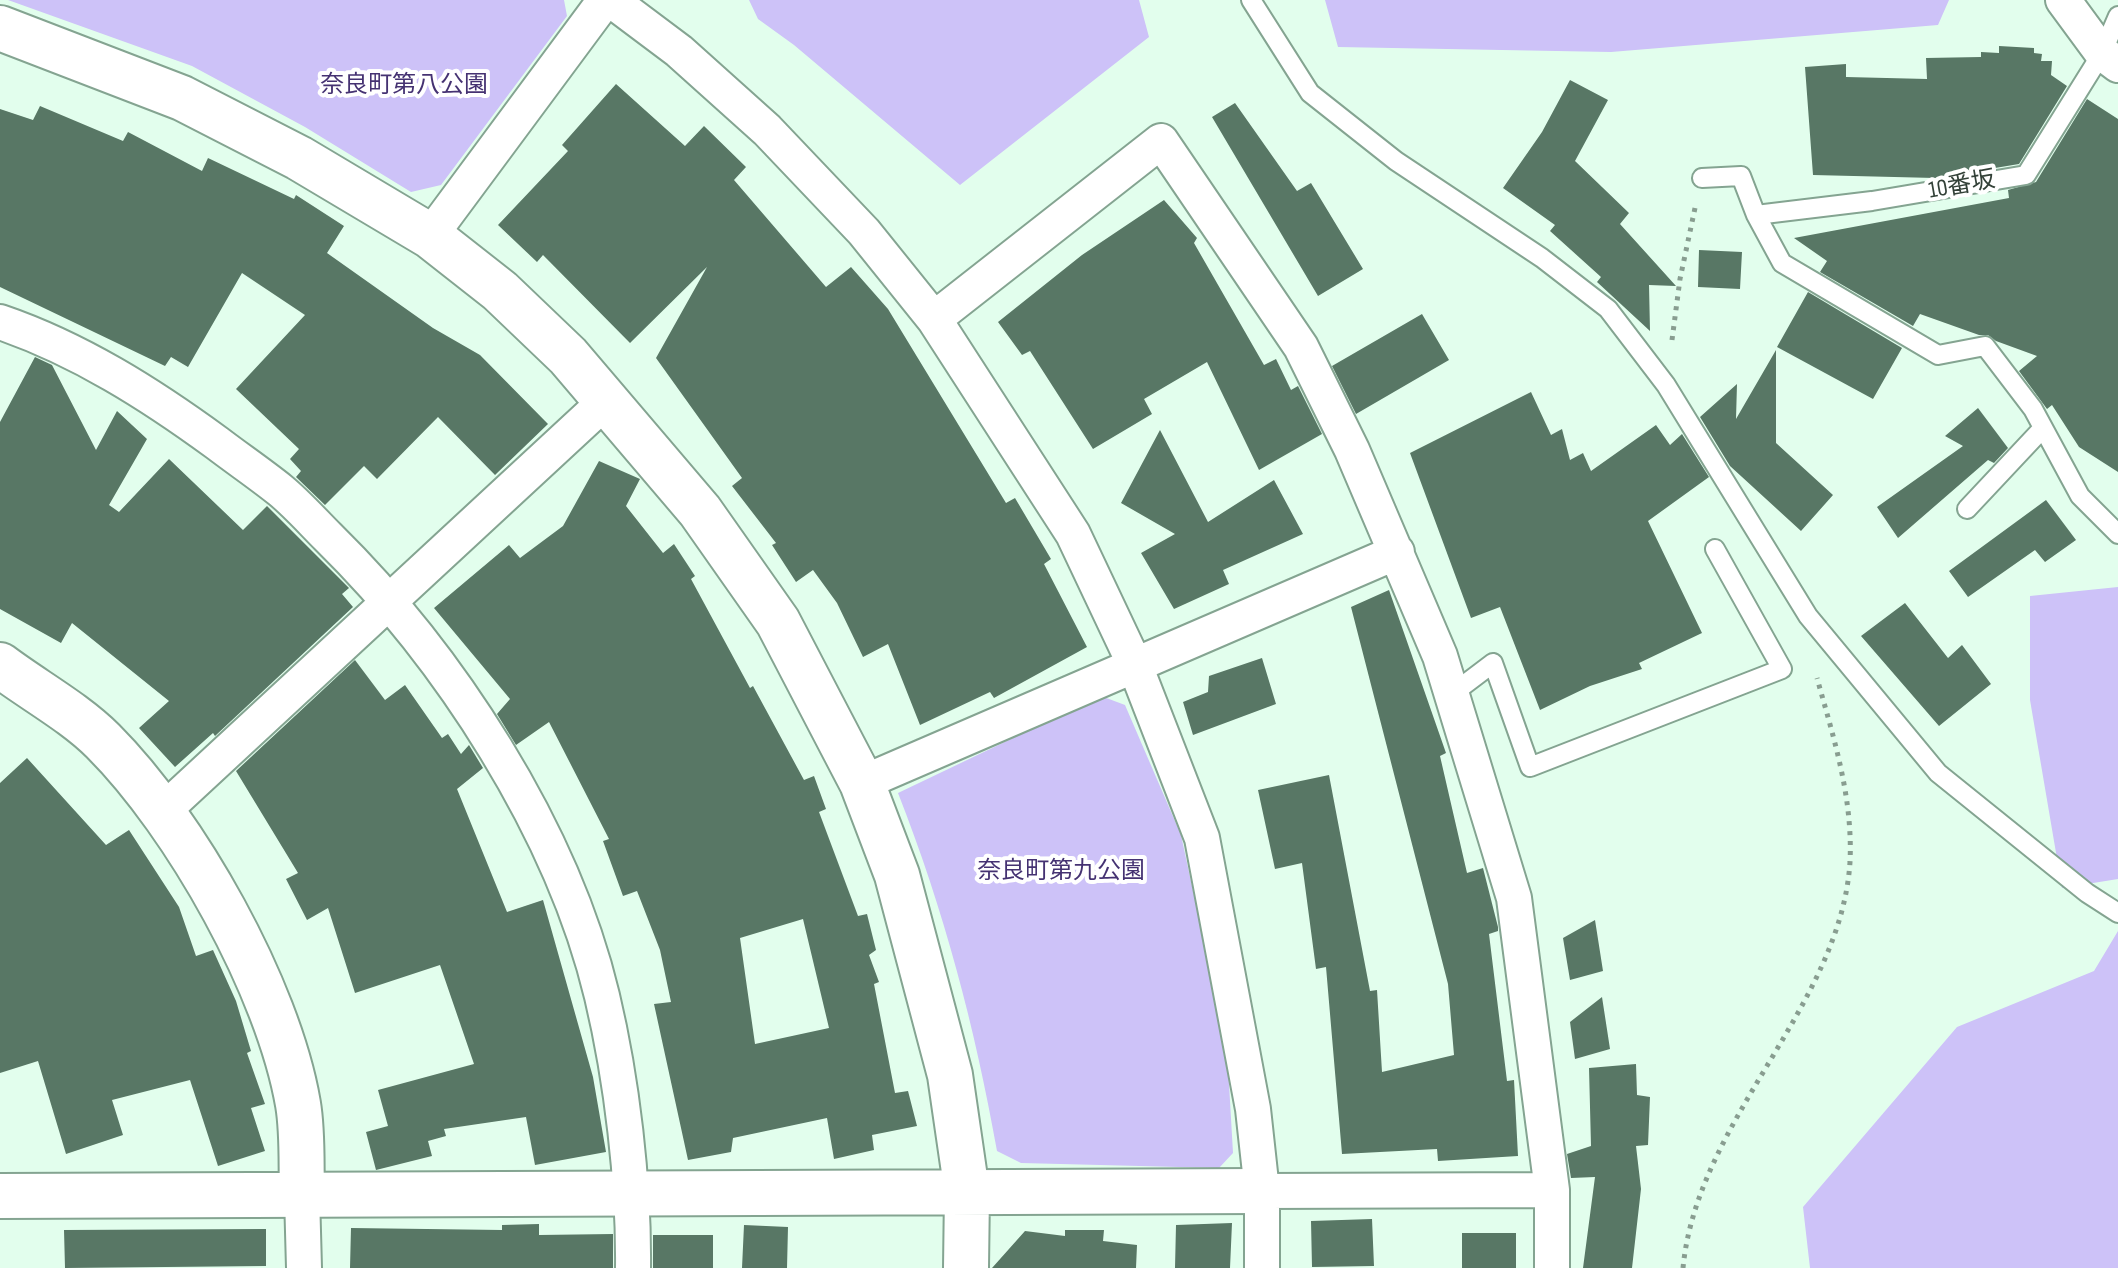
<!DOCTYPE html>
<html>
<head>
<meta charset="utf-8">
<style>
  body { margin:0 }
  canvas { display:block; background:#e2feed }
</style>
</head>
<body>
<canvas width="2118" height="1268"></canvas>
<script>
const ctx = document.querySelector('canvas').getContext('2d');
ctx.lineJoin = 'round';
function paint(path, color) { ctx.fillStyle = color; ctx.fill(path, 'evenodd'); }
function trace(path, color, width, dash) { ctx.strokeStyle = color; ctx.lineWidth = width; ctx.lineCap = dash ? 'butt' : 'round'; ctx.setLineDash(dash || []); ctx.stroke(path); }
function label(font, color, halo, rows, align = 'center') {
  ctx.font = font + ' "Sofia Sans Condensed","Noto Sans JP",sans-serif'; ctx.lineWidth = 8; ctx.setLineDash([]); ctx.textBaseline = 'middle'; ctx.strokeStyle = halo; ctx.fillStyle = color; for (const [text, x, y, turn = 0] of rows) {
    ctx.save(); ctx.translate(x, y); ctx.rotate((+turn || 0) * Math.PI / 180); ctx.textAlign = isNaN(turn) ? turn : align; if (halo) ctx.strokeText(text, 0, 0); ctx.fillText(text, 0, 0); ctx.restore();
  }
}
paint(new Path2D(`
  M 8,0 L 564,0 L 567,16 L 441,185 L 411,192 L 305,127 L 192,66 Z
  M 749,0 L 1139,0 L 1149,37 L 960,185 L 794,45 L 758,19 Z
  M 1325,0 L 1949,0 L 1938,25 L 1611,52 L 1338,47 Z
  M 2118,587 L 2118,879 L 2062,888 L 2030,700 L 2030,596 Z
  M 1101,696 L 1125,705 L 1181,835 L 1227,1049 L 1233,1153 L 1219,1168 L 1021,1163 L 997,1151 C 975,1027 944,910 898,793 Z
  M 2118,931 L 2118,1268 L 1810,1268 L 1803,1207 L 1957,1027 L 2094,971 Z`), '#cdc2f8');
paint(new Path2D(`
  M 1999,46 L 2034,48 L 2034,53 L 2042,54 L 2041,61 L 2052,61 L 2051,75 L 2067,86 L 2019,164 L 1935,178 L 1813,175 L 1805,67 L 1846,64 L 1846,77 L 1927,79 L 1926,58 L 1981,57 L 1981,52 L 1999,53 Z
  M 1570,80 L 1608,100 L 1575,161 L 1629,213 L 1620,224 L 1676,286 L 1649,285 L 1650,331 L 1597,282 L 1601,277 L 1550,231 L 1555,225 L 1503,188 L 1542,132 Z
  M 616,84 L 685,146 L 704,126 L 746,167 L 734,180 L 826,287 L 851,267 L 888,309 L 1006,503 L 1015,498 L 1051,559 L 1044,564 L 1087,647 L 994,698 L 990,692 L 920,725 L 888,644 L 863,657 L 837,603 L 813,570 L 796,582 L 772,545 L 776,543 L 732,486 L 742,478 L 656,358 L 707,267 L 630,343 L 543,255 L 537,262 L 498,225 L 568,151 L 562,145 Z
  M 2087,99 L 2118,119 L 2118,472 L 2079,447 L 2052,405 L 2047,409 L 2019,371 L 2037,356 L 1996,341 L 1988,335 L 1979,335 L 1920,314 L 1913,326 L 1820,272 L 1827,261 L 1794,238 L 2009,198 L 2008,190 L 2036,182 Z
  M 1235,103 L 1297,191 L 1311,183 L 1363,269 L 1318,296 L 1212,117 Z
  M 40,106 L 123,141 L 128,132 L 202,171 L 208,158 L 294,199 L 296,195 L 344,226 L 327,253 L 433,328 L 480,355 L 548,424 L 495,475 L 438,417 L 377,479 L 364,466 L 325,505 L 296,477 L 301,471 L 290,459 L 299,449 L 236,389 L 305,315 L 242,273 L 188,367 L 171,357 L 165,366 L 0,287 L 0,109 L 33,120 Z
  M 1164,200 L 1197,238 L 1194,243 L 1264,365 L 1276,359 L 1291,390 L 1298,386 L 1322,434 L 1259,470 L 1207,362 L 1144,399 L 1152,414 L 1093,449 L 1030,351 L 1022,355 L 998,322 L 1082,255 Z
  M 1699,250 L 1742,252 L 1740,289 L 1698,287 Z
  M 1808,292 L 1902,348 L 1873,399 L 1777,347 Z
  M 1422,314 L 1449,360 L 1356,414 L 1332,366 Z
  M 1776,350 L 1776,443 L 1833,495 L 1801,531 L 1730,466 L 1700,417 L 1737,384 L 1736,419 Z
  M 35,357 L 52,365 L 96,450 L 117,411 L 147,439 L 109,505 L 119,512 L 169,459 L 243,530 L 267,506 L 349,588 L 342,594 L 353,607 L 215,736 L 213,733 L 175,767 L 139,728 L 169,701 L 72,623 L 61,643 L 0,609 L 0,422 Z
  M 1531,392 L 1551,435 L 1562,429 L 1570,460 L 1583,453 L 1591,471 L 1656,425 L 1670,445 L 1682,434 L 1709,477 L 1648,521 L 1702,633 L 1639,663 L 1642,669 L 1590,686 L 1540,710 L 1500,607 L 1471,618 L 1410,453 Z
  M 1978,408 L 2008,448 L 1994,463 L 1988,460 L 1898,538 L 1877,507 L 1963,446 L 1945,436 Z
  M 1160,430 L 1208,522 L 1274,480 L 1303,534 L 1223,570 L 1229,584 L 1174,609 L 1141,553 L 1175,534 L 1121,503 Z
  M 599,461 L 640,479 L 626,506 L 663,553 L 674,544 L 695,576 L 691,579 L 750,688 L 753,686 L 804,780 L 814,776 L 826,809 L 819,812 L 858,916 L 867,914 L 876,950 L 869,955 L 879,982 L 874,984 L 895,1093 L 908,1091 L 917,1126 L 872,1135 L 874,1150 L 834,1159 L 827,1118 L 733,1138 L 731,1152 L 688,1160 L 654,1004 L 671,1002 L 660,950 L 637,891 L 623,896 L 603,841 L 609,839 L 549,722 L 516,745 L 497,714 L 510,699 L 434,608 L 509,545 L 520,558 L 563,526 ZM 803,919 L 829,1028 L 755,1044 L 740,938 Z
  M 2046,500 L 2076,540 L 2045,562 L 2035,550 L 1968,597 L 1949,571 Z
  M 1389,590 L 1446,753 L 1440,756 L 1467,873 L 1483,868 L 1498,927 L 1498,931 L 1489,934 L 1507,1081 L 1514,1080 L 1518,1156 L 1438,1161 L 1437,1149 L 1342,1154 L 1326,967 L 1316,969 L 1302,863 L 1275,869 L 1258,790 L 1329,775 L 1370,991 L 1377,990 L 1382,1072 L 1454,1055 L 1448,984 L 1351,607 Z
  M 1905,603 L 1948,658 L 1962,645 L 1991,684 L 1939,726 L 1861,636 Z
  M 1262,658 L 1276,704 L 1193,735 L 1183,702 L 1208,692 L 1209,676 Z
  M 355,660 L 385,700 L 405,685 L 442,738 L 448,734 L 461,754 L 469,745 L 483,768 L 457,789 L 507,912 L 543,900 L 593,1077 L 606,1152 L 535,1165 L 526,1117 L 444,1129 L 446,1136 L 428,1141 L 432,1156 L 376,1170 L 366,1132 L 388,1126 L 378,1090 L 474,1064 L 440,965 L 355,993 L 328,908 L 307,920 L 286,879 L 298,873 L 236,771 Z
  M 27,758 L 106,845 L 129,830 L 179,907 L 196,956 L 213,950 L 236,1001 L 251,1051 L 247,1053 L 265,1104 L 251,1108 L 265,1151 L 218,1166 L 190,1080 L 112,1100 L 123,1135 L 66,1154 L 38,1061 L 0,1073 L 0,783 Z
  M 1595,920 L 1603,971 L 1570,980 L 1563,938 Z
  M 1602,997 L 1610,1049 L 1575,1059 L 1570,1022 Z
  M 1636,1064 L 1637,1095 L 1650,1097 L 1648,1145 L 1636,1146 L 1641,1189 L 1632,1268 L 1583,1268 L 1595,1177 L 1571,1178 L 1567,1154 L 1591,1146 L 1589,1068 Z
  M 1372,1219 L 1374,1266 L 1312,1267 L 1311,1221 Z
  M 1232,1223 L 1230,1268 L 1175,1268 L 1176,1225 Z
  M 539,1224 L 539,1235 L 613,1234 L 613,1268 L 350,1268 L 351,1228 L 502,1230 L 502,1225 Z
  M 744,1225 L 788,1227 L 787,1268 L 742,1268 Z
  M 266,1229 L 266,1266 L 65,1268 L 64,1230 Z
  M 1065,1230 L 1104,1230 L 1103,1241 L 1137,1245 L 1136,1268 L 992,1268 L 1025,1231 L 1065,1236 Z
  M 1462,1233 L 1516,1233 L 1516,1268 L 1462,1268 Z
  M 653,1235 L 713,1235 L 713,1268 L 653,1268 Z`), '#587765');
const lane = new Path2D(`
  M 1251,0 L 1310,93 L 1396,161 L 1542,258 L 1608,309 L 1666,385 L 1808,616 L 1938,773 L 2087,893 L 2118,913
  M 1702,178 L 1741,176 L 1756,215 L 1782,263 L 1938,355 L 1985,346 L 2033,409 L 2080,496 L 2118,534
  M 1756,215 L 1872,201 L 2026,175 L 2102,53 L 2118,16
  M 1967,509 L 2043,428
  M 1452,694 L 1493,663 L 1530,767 L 1782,669 L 1715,549`);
const street = new Path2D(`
  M 611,0 L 679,51 L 767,130 L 864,232 L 934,319 L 1073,534 L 1134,663 L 1202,838 L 1253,1109 L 1262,1191 L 1262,1268
  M 2063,0 L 2102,53 L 2118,65
  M 430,236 L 605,0
  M 934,319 L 1161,141 L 1301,347 L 1352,450 L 1440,656 L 1514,898 L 1552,1190 L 1552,1268
  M 0,322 C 79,349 150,394 217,443 C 238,459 260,474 280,490 C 297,504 312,521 328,537 C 449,656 562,829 602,996 C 622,1080 634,1182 633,1268
  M 862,783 L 1397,552
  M 162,812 L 608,399
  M 1262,1191 L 1552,1190
  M 302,1195 L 304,1268`);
const secondary = new Path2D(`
  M 0,28 L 182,98 L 299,158 L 430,236 L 500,291 L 568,356 L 700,511 L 778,622 L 862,783 L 897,875 L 950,1075 L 967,1192 L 966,1268
  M 0,665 C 33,690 74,712 103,741 C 186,824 278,988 298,1104 C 303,1133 301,1165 302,1195
  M 0,1196 L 1262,1191`);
trace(lane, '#84a491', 22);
trace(street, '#84a491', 38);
trace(secondary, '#84a491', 48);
trace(new Path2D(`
  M 1672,340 L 1680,279 L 1695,208
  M 1683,1268 C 1697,1120 1841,1006 1850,862 C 1853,798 1834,739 1817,678`), '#889d90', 5, [4, 6]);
trace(lane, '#fff', 18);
trace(street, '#fff', 34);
trace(secondary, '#fff', 44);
label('24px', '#453272', '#fff', [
  ["奈良町第八公園",404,86],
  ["奈良町第九公園",1061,872]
]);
label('24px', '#334138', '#fff', [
  ["10番坂",1962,186,-10]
]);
</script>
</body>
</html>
